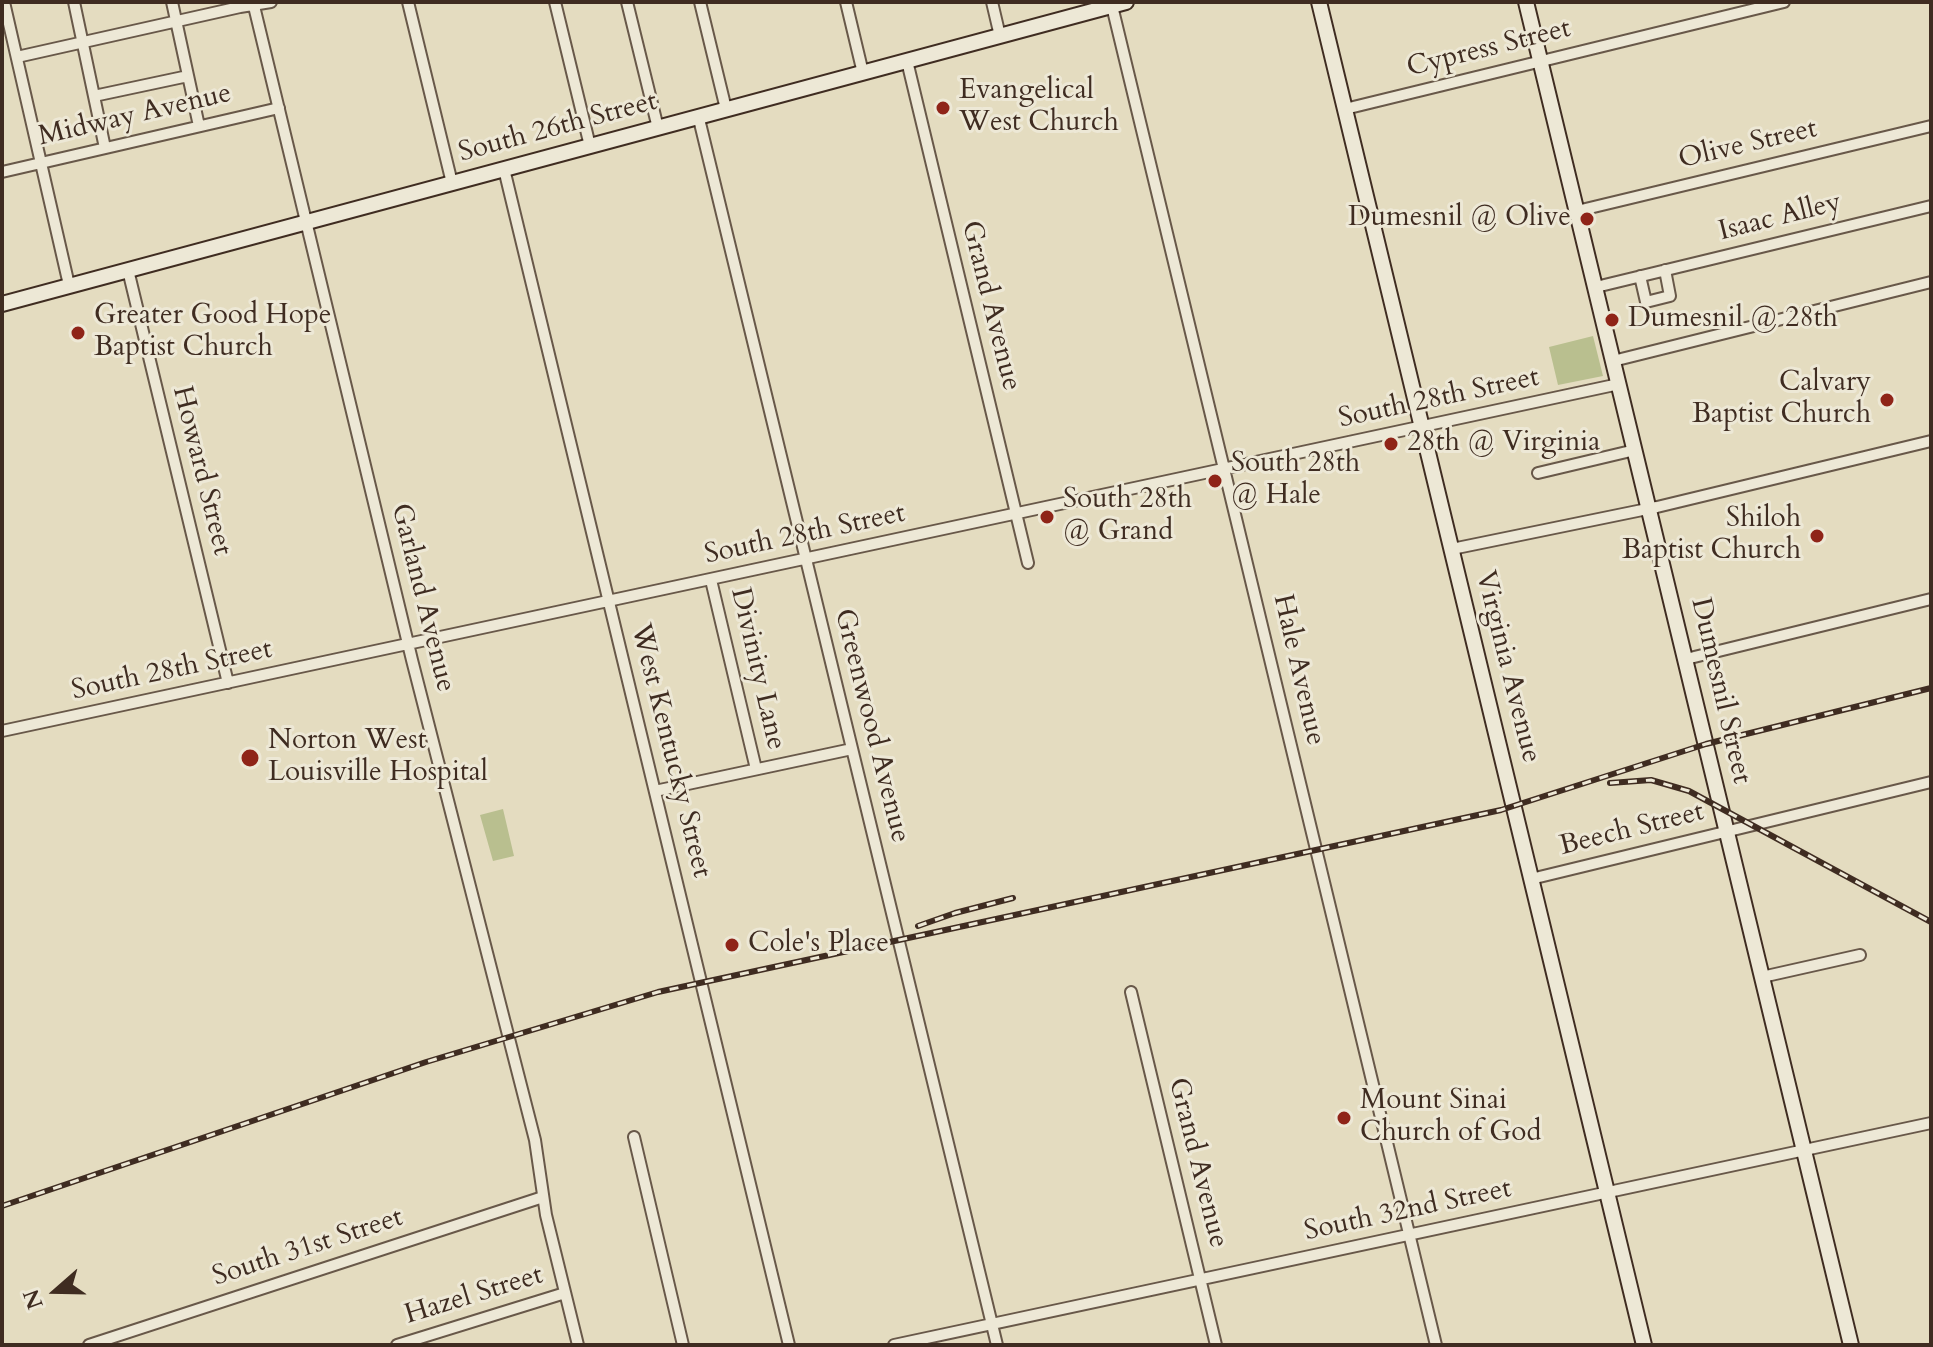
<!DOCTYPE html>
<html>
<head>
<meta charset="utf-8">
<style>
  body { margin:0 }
  #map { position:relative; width:1933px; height:1347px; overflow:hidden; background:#e4dcc0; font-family:Cardo,serif }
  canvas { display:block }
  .frame { position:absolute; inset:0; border:4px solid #3f2c21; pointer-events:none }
  .north { position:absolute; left:16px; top:1251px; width:80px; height:80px; -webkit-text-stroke:6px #ede8d6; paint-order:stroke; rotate:250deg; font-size:22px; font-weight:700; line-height:32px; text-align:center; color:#3f2c21 }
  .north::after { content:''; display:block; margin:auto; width:28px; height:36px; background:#3f2c21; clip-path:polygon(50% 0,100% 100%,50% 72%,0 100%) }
</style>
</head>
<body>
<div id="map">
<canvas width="1933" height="1347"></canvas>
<div class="frame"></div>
<div class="north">N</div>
</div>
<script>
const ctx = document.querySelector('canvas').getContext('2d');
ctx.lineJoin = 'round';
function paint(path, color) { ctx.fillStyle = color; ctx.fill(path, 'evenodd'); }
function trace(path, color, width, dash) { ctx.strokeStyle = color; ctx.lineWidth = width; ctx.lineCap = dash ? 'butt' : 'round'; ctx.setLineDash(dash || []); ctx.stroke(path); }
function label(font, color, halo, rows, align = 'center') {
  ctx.font = font + ' Cardo,serif'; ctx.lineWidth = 6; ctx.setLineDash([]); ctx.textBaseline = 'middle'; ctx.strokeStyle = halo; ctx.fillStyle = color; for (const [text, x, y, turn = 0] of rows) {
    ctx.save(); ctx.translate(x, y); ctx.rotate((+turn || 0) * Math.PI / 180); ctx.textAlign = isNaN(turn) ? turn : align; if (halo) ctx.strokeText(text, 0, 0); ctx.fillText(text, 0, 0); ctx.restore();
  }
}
paint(new Path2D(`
  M 1593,336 L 1603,376 L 1558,385 L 1549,347 Z
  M 503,809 L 514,856 L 493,861 L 480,815 Z`), '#b9bf8f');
const street = new Path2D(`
  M 4,2 L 69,285
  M 74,2 L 105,148
  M 172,2 L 199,126
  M 253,2 L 412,660 L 535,1140 L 546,1215 L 578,1345
  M 408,2 L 452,183
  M 555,2 L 590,146
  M 627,2 L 658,128
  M 700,2 L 726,109
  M 846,2 L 863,73
  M 992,2 L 1000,36
  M 1112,6 L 1436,1345
  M 17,57 L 240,7 L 271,2
  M 907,61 L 1028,563
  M 94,96 L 188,76
  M 1345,109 L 1784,2
  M 699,119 L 997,1345
  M 504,169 L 789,1345
  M 2,172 L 279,108
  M 1577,211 L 1931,126
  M 128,270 L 228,683
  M 1640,276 L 1646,302 L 1670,296 L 1665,270
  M 1596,287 L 1931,206
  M 1613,361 L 1931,282
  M 1538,473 L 1635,450
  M 1452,549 L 1657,507 L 1931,441
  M 711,580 L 756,769
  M 1686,659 L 1931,599
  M 2,731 L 1619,384
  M 655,791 L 852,749
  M 1531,879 L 1931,782
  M 1762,977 L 1860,955
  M 1131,992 L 1216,1345
  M 634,1137 L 683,1345
  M 89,1345 L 543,1197
  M 397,1345 L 565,1293
  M 894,1345 L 1931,1123`);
const secondary = new Path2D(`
  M 1319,2 L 1644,1345
  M 1526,2 L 1851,1345
  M 2,304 L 1126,2`);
trace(street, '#685849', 14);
trace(secondary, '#3f2c21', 18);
trace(street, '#ede8d6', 10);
trace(secondary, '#ede8d6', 14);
const rail = new Path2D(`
  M 1610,783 L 1651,780 L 1689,791 L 1931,922
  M 918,926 L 955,913 L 1013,898
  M 2,1206 L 426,1062 L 658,992 L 1501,810 L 1706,744 L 1931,688`);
trace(rail, '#3f2c21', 6);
trace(rail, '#ede8d6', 3, [9]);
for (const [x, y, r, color] of [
  [943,108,8,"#8f2418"],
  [1587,219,8,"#8f2418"],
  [1612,320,8,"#8f2418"],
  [78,333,8,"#8f2418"],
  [1887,400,8,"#8f2418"],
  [1391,444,8,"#8f2418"],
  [1215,481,8,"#8f2418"],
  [1047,517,8,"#8f2418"],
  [1817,536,8,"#8f2418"],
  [250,758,10,"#8f2418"],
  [732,945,8,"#8f2418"],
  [1344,1118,8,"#8f2418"]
]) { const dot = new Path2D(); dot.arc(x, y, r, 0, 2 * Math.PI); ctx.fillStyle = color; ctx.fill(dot); trace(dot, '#ede8d6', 3); }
label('28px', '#3f2c21', '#ede8d6', [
  ["Cypress Street",1489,49,-14],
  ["Midway Avenue",135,116,-13],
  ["South 26th Street",558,128,-15],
  ["Olive Street",1748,145,-13],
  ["Isaac Alley",1780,218,-14],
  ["Grand Avenue",990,306,76],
  ["South 28th Street",1439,399,-12],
  ["Howard Street",201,471,76],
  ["South 28th Street",805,535,-12],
  ["Garland Avenue",422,598,76],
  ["Virginia Avenue",1507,667,76],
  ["Divinity Lane",757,669,77],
  ["Hale Avenue",1298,670,77],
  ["South 28th Street",172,671,-12],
  ["Dumesnil Street",1720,691,77],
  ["Greenwood Avenue",871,726,76],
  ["West Kentucky Street",670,751,76],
  ["Beech Street",1632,830,-14],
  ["Grand Avenue",1197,1163,76],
  ["South 32nd Street",1408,1211,-12],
  ["South 31st Street",308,1248,-18],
  ["Hazel Street",474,1296,-17]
]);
label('28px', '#3f2c21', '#ede8d6', [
  ["Evangelical",959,92],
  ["West Church",959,124],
  ["Dumesnil @ Olive",1571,219,"right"],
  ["Greater Good Hope",94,317],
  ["Baptist Church",94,349],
  ["Dumesnil @ 28th",1628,320],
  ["Calvary",1871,384,"right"],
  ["Baptist Church",1871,416,"right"],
  ["28th @ Virginia",1407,444],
  ["South 28th",1231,465],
  ["@ Hale",1231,497],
  ["South 28th",1063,501],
  ["@ Grand",1063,533],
  ["Shiloh",1801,520,"right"],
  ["Baptist Church",1801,552,"right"],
  ["Norton West",268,742],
  ["Louisville Hospital",268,774],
  ["Cole's Place",748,945],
  ["Mount Sinai",1360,1102],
  ["Church of God",1360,1134]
], 'left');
</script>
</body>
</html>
